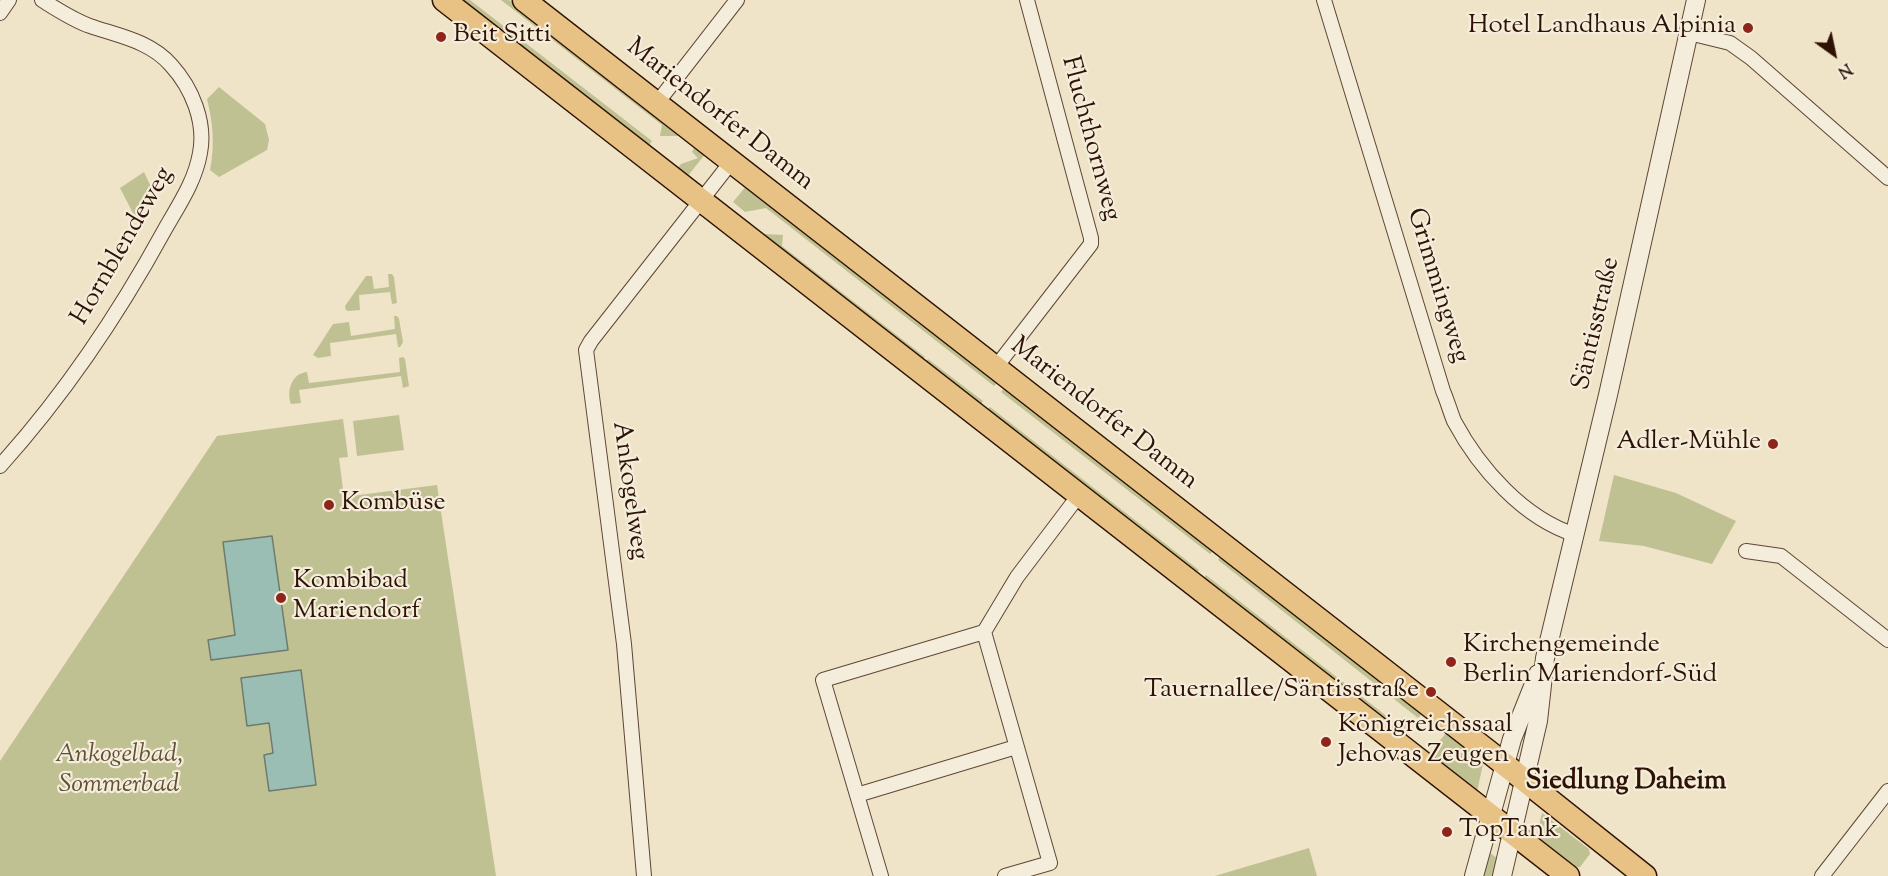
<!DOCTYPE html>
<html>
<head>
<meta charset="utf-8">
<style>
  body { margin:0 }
  #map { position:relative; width:1888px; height:876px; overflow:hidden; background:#efe3c8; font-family:"Sorts Mill Goudy",serif }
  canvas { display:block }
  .north { position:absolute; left:1804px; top:24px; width:60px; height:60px; -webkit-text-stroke:4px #f5eddb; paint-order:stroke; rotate:147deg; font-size:16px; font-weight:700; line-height:24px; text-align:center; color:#2e1304 }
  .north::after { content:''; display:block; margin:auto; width:21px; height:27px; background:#2e1304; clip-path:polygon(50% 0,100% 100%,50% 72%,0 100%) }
</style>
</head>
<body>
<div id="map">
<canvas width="1888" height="876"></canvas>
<div class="north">N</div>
</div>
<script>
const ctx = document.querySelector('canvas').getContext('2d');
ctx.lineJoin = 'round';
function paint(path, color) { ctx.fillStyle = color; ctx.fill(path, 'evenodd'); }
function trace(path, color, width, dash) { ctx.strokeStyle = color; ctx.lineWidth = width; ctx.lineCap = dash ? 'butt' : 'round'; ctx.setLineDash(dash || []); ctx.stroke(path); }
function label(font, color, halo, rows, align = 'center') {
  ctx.font = font + ' "Sorts Mill Goudy",serif'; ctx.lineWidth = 4.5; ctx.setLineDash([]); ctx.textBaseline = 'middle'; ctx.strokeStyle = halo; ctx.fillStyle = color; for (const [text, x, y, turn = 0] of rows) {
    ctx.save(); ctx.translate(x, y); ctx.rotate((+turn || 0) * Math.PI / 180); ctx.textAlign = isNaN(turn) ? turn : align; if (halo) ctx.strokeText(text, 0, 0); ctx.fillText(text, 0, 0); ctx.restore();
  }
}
paint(new Path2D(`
  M 460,0 L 470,0 L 652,141 L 648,147 Z
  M 501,0 L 509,0 L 682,135 L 682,136 L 660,136 L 662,125 Z
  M 219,87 L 265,124 L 269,140 L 267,150 L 219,177 L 210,170 C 215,145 213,123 207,99 Z
  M 694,148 L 699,148 L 706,153 L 687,177 L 677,169 L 681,164 L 698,158 L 692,152 Z
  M 144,172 L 152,189 L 137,221 L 120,188 Z
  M 747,185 L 999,381 L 994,386 L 766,208 L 745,212 L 733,202 Z
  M 765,234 L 783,235 L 782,246 L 925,357 L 922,360 L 764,235 Z
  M 388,274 L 392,274 L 394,277 L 397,303 L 392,304 L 390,292 L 359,295 L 360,310 L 348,311 L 346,310 L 345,306 L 366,276 L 372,276 L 374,289 L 389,287 Z
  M 394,316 L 397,316 L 399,319 L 403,342 L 400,347 L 398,347 L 396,334 L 330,343 L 331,356 L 318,358 L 313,355 L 333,324 L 349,322 L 351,336 L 395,329 Z
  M 403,357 L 405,359 L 409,386 L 403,388 L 401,376 L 299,390 L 301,403 L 291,404 C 286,391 292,373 307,372 L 309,383 L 400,372 L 399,358 Z
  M 928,359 L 983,401 L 980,405 L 925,362 Z
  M 1005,387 L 1215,549 L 1210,554 L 1001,392 Z
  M 990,407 L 1199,570 L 1196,573 L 986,410 Z
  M 399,415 L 404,450 L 357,456 L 353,421 Z
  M 343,419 L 348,457 L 339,458 L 344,497 L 437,485 L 496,876 L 0,876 L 0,761 L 217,436 Z
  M 1614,475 L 1676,493 L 1736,521 L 1712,564 L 1644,546 L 1599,541 Z
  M 1222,555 L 1424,712 L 1418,718 L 1218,560 Z
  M 1206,575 L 1398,725 L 1402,717 L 1404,718 L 1412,728 L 1405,736 L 1203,579 Z
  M 1447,732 L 1484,759 L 1477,792 L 1430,755 L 1430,752 Z
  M 1542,813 L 1589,849 L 1590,854 L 1580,867 L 1575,868 L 1536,838 Z
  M 1309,848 L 1317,876 L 1215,876 Z
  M 1490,853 L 1500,860 L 1496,876 L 1482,876 Z`), '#c0c192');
const water = new Path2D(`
  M 272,536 L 288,650 L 211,660 L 208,640 L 235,635 L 223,542 Z
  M 301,670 L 316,785 L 269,791 L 264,755 L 273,753 L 269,723 L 247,726 L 241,678 Z`);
paint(water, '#9abeb4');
trace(water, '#6f7a6e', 1.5);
const minor = new Path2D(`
  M 1324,0 L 1443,391 C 1447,400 1450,411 1454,421 C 1479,468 1524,519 1576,535
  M 0,13 L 9,0
  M 1689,33 L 1730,43 L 1751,58 L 1888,178
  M 657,103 L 737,0
  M 996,367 L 1091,244 L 1091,238 L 1027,0
  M 0,466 C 64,395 118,315 164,231 C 178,206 195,182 200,153 C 206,122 192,88 171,65 C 150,41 119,36 90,26 C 73,20 58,10 42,0
  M 1746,551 L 1781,556 L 1888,640
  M 984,632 L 1050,863 L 1005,876
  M 857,795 L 1016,747
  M 644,876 L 624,644 L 586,350 L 591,341 L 732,161
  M 881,876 L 823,680 L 984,632 L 1017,577 L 1079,495
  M 1822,876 L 1888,791`);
const tertiary = new Path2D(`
  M 1474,876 L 1512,739 L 1538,674
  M 1502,876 L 1538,721 L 1545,658 L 1608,395 L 1696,0`);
const primary = new Path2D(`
  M 444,0 L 1568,876
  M 524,0 L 1489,752 L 1645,876`);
trace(minor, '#5e4735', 16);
trace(tertiary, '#5e4735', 20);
trace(primary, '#2e1304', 25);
trace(minor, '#f5eddb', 14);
trace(tertiary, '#f5eddb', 18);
trace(primary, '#e8c284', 22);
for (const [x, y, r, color] of [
  [1748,28,6,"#8f2418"],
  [441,37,6,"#8f2418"],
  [1773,444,6,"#8f2418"],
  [329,505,6,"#8f2418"],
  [281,598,6,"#8f2418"],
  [1451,662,6,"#8f2418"],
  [1431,692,6,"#8f2418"],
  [1326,742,6,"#8f2418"],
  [1447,832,6,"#8f2418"]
]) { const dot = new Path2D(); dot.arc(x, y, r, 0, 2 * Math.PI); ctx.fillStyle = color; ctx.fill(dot); trace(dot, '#f5eddb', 2); }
label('26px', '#2e1304', '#f5eddb', [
  ["Hotel Landhaus Alpinia",1736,28,"right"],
  ["Beit Sitti",453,37],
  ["Adler-Mühle",1761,444,"right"],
  ["Kombüse",341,505],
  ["Kombibad",293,583],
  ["Mariendorf",293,613],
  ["Kirchengemeinde",1463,647],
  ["Berlin Mariendorf-Süd",1463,677],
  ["Tauernallee/Säntisstraße",1419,692,"right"],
  ["Königreichssaal",1338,727],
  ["Jehovas Zeugen",1338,757],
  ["TopTank",1459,832]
], 'left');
label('26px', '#2e1304', '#f5eddb', [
  ["Mariendorfer Damm",719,116,38],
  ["Fluchthornweg",1089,139,75],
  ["Hornblendeweg",124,247,-60],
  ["Grimmingweg",1436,286,73],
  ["Säntisstraße",1598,324,-77],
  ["Mariendorfer Damm",1103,415,38],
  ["Ankogelweg",628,491,82]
]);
label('italic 26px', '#615036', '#f5eddb', [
  ["Ankogelbad,",119,757],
  ["Sommerbad",119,787]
]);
label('bold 27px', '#2e1304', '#f5eddb', [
  ["Siedlung Daheim",1626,783]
]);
</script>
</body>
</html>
